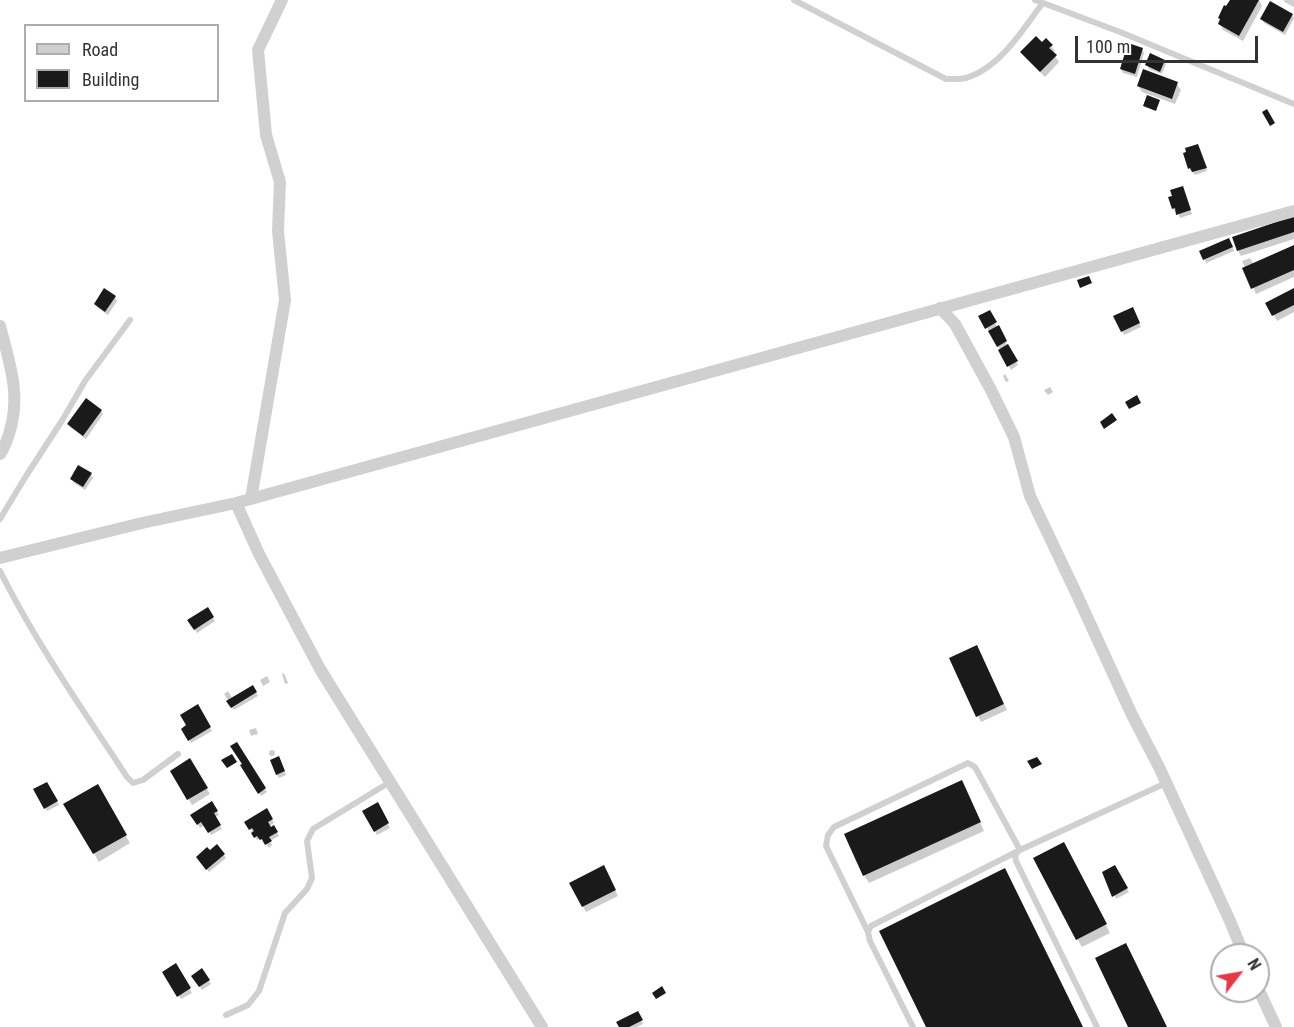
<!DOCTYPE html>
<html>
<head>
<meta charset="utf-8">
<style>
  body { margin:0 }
  #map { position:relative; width:1294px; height:1027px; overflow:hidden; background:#fff; font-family:"Roboto Condensed",sans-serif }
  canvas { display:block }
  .legend { position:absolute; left:24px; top:24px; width:195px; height:78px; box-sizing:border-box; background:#fff; border:2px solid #adadad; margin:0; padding:8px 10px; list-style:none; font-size:18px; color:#333 }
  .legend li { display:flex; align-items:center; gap:12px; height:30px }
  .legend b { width:30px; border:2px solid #adadad }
  .north { position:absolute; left:1210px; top:943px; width:60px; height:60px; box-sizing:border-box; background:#fff; border:2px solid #adadad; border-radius:50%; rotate:59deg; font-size:16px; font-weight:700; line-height:24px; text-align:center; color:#333 }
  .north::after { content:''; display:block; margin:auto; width:21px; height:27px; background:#e63946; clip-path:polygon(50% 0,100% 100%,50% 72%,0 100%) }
  .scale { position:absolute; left:1075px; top:36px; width:183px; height:27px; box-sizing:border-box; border:3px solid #333; border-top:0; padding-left:8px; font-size:18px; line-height:21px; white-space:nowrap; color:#333; -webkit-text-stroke:4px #fff; paint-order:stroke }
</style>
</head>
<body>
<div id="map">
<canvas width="1294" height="1027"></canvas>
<ul class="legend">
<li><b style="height:8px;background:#d0d0d0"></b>Road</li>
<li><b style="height:16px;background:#1a1a1a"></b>Building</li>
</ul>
<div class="north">N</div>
<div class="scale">100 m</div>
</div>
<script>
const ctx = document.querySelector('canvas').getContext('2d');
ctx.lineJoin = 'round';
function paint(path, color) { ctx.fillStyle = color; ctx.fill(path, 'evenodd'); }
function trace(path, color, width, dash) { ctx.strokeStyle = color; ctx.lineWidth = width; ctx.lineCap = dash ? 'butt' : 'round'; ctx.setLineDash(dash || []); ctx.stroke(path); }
paint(new Path2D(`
  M 1231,0 L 1259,0 L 1262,6 L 1243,41 L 1223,30 L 1220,24 Z
  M 1292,15 L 1294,18 L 1285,35 L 1264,23 L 1262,19 Z
  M 1042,44 L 1051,46 L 1055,51 L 1053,53 L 1059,62 L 1045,77 L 1026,58 L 1022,52 Z
  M 1142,49 L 1144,53 L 1137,77 L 1123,73 L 1121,69 Z
  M 1164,61 L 1166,64 L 1162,74 L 1149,69 L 1147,65 Z
  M 1177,84 L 1181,90 L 1175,104 L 1142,92 L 1138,86 Z
  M 1200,149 L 1207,171 L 1195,175 L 1189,168 L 1184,154 Z
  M 1184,191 L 1192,214 L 1180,218 L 1177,211 L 1175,212 L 1173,209 Z
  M 1294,217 L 1294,239 L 1241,256 L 1238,251 Z
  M 1231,243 L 1234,251 L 1206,263 L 1204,259 Z
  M 1294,247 L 1294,277 L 1256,294 L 1242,261 L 1250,258 L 1254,265 Z
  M 1294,290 L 1294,312 L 1277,321 L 1267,303 Z
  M 115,297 L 117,301 L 108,315 L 98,308 L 95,304 Z
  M 1132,309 L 1141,327 L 1124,335 L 1115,317 Z
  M 989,312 L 1018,365 L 1011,370 L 990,331 L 989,331 L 980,317 Z
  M 1005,374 L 1009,381 L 1006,382 L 1003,376 Z
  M 1050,387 L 1053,392 L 1048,395 L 1044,390 Z
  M 101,411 L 103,414 L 86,439 L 71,428 L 69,424 Z
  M 91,474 L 93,478 L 85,490 L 74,483 L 72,479 Z
  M 207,609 L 215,621 L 197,633 L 189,621 Z
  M 980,653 L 1007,710 L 981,722 L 978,716 Z
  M 284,673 L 288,683 L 285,684 L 282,674 Z
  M 267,676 L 270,682 L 263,686 L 260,680 Z
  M 253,687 L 258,696 L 234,710 L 224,694 L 228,691 L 232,698 Z
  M 197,706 L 212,731 L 191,743 L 183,729 L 188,726 Z
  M 256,728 L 258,734 L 251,736 L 249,730 Z
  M 237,744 L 267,792 L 261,796 L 242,766 L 244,765 Z
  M269 753a3 3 0 1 1 6 0a3 3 0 1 1-6 0Z
  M 190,761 L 210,794 L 192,805 L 172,771 Z
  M 281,762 L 286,775 L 279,778 L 277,775 Z
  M 47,784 L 59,805 L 47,811 L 35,790 Z
  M 97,786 L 130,843 L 99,862 L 65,804 Z
  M 966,790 L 984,831 L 869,883 L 864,875 Z
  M 212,804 L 219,815 L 215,817 L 222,829 L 211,835 L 205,825 L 200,828 L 193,816 Z
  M 377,804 L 390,828 L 377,835 L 364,811 Z
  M 266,810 L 274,823 L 269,826 L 271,829 L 274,827 L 279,836 L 270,841 L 272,845 L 269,848 L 265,842 L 263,843 L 261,838 L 257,840 L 246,822 Z
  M 217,846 L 226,858 L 209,872 L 200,861 Z
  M 1068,852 L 1110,933 L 1082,947 L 1077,939 Z
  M 603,867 L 618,896 L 586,912 L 571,884 Z
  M 1115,867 L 1129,892 L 1116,899 L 1104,873 Z
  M 176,966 L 192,993 L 181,999 L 164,972 Z
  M 202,970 L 211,984 L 202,990 L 193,976 Z
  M 637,1013 L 643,1024 L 637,1027 L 621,1027 Z`), '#0003');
paint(new Path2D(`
  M 1230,0 L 1259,0 L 1239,36 L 1218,24 L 1220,19 L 1218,18 L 1224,5 L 1226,6 Z
  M 1270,1 L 1293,14 L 1283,32 L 1260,19 Z
  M 1036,36 L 1042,42 L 1046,38 L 1053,45 L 1049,48 L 1057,55 L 1040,72 L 1020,52 Z
  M 1128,43 L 1143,48 L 1135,74 L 1120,69 Z
  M 1150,53 L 1165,60 L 1160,72 L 1145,65 Z
  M 1143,69 L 1178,82 L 1172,99 L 1137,86 Z
  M 1147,95 L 1160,100 L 1156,111 L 1143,106 Z
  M 1267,109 L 1275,123 L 1270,126 L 1262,112 Z
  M 1198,144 L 1207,168 L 1192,172 L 1190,168 L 1188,169 L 1183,153 L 1186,152 L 1185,148 Z
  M 1183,186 L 1191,210 L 1176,215 L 1175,208 L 1172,209 L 1168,197 L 1172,196 L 1170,190 Z
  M 1294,216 L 1294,232 L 1237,251 L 1232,237 Z
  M 1229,238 L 1233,247 L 1203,260 L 1199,251 Z
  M 1294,245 L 1294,270 L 1251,289 L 1242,268 Z
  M 1089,276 L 1092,283 L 1080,288 L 1077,280 Z
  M 104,288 L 116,296 L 105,312 L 94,304 Z
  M 1294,288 L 1294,305 L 1272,316 L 1265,303 Z
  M 1133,307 L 1140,323 L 1121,332 L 1113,316 Z
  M 990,310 L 997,322 L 985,329 L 978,316 Z
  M 999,325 L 1007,341 L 997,347 L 988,331 Z
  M 1008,344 L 1018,361 L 1007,367 L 998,350 Z
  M 1137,395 L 1141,403 L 1129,409 L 1125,402 Z
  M 86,398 L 102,410 L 83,436 L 67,424 Z
  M 1112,413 L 1117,420 L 1104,429 L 1100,422 Z
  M 78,465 L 92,473 L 83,487 L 70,479 Z
  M 208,607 L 214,617 L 194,630 L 187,620 Z
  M 977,645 L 1004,704 L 976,717 L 949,658 Z
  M 253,685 L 257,692 L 231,708 L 226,701 Z
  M 198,704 L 211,727 L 188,741 L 181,729 L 186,725 L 180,715 Z
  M 237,742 L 266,788 L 258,794 L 240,765 L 242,764 L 230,746 Z
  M 232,754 L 237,762 L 227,768 L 221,760 Z
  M 279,756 L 285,771 L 276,775 L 270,760 Z
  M 1037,757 L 1042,764 L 1032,769 L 1027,761 Z
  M 190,758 L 208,788 L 187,800 L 170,771 Z
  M 962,780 L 981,822 L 863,876 L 844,834 Z
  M 47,782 L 58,801 L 44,809 L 33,789 Z
  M 98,784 L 127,835 L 93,854 L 63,804 Z
  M 212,801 L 218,811 L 214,813 L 221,825 L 208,833 L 201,822 L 197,825 L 190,815 Z
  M 378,802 L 389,823 L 374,832 L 362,811 Z
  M 267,808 L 273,819 L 268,822 L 271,827 L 274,825 L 278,832 L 269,837 L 272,841 L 265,845 L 262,839 L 260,840 L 257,836 L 254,838 L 251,833 L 254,831 L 252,828 L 249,830 L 244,822 Z
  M 1064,842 L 1107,924 L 1076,940 L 1033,858 Z
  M 217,844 L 225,854 L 206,870 L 196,857 L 207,847 L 210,850 Z
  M 604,865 L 616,890 L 582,907 L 569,883 Z
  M 1115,865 L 1128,888 L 1112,897 L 1102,872 Z
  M 1005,868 L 1083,1027 L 926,1027 L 879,931 Z
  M 1126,943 L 1167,1027 L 1128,1027 L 1095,958 Z
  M 176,963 L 191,988 L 177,997 L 162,972 Z
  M 202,968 L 210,980 L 199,987 L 191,976 Z
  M 662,986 L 666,993 L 656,999 L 652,993 Z
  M 638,1011 L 643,1020 L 629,1027 L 619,1027 L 616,1022 Z`), '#1a1a1a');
trace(new Path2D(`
  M 794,0 L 946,79 C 953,79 963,80 969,77 C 1001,66 1023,29 1042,4
  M 1035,0 L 1120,32 L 1294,104
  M 1287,0 L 1294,4
  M 0,519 L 26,476 L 63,419 L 85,381 L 130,320
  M 0,571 C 36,643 83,710 127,777 L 133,783 L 143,780 L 178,754
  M 868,932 L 826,846 L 828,835 L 834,827 L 968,763 L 975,767 L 1020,850 L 871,926 L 868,932 L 870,941 L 913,1027
  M 226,1015 L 248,1005 L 259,991 L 285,913 L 307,889 L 312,878 L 307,841 L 313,829 L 390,782
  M 1097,1027 L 1016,861 L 1015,855 L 1020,850 L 1166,783`), '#d0d0d0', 6);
trace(new Path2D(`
  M 940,308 L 955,324 L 990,388 L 1014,437 L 1030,496 L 1078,597 L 1132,715 L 1159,767 L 1230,921 L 1244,955
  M 0,326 C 10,365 22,397 8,437 C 6,443 4,449 0,454
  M 251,499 L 285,300 L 278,231 L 280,182 L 266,135 L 258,50 L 282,0
  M 236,503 L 259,554 L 320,669 L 542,1027
  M 0,558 L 142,523 L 236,503 L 1294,211
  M 1258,988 L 1276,1027`), '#d0d0d0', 12);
</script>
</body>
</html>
